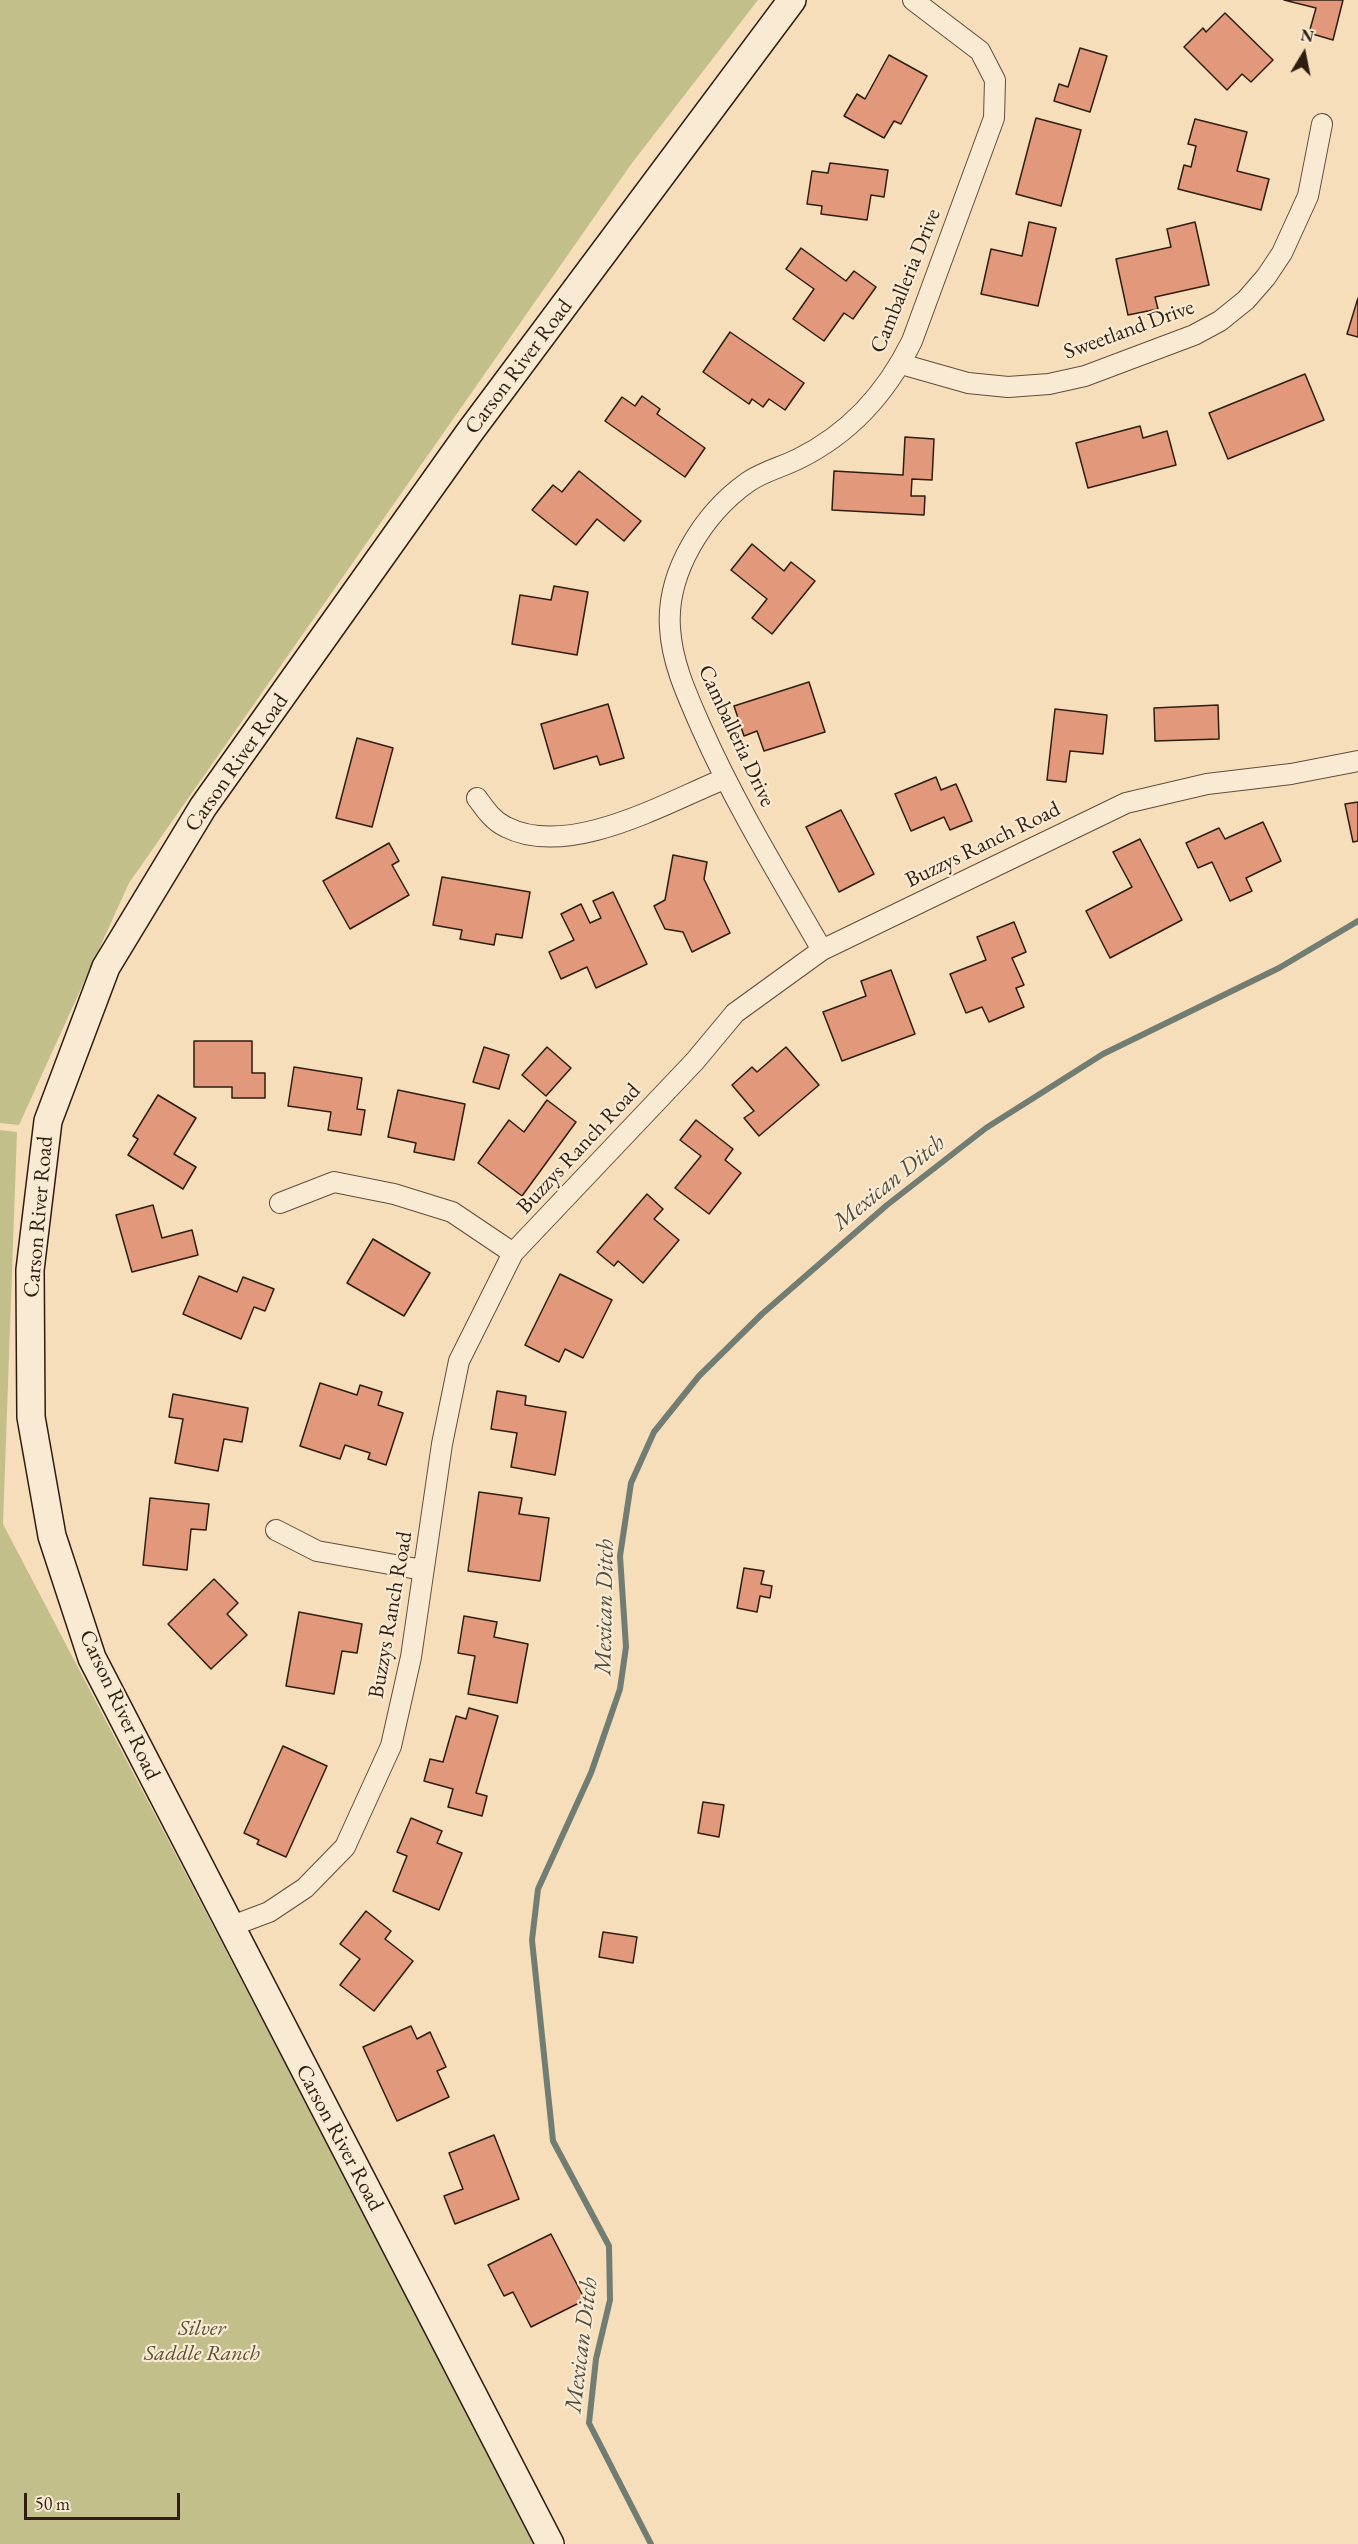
<!DOCTYPE html>
<html>
<head>
<meta charset="utf-8">
<style>
  body { margin:0 }
  #map { position:relative; width:1358px; height:2544px; overflow:hidden; background:#f6debb; font-family:"EB Garamond",serif }
  canvas { display:block }
  .north { position:absolute; left:1274px; top:24px; width:60px; height:60px; -webkit-text-stroke:4px #f9ead3; paint-order:stroke; rotate:10deg; font-size:16px; font-weight:700; line-height:24px; text-align:center; color:#2e1d10 }
  .north::after { content:''; display:block; margin:auto; width:21px; height:27px; background:#2e1d10; clip-path:polygon(50% 0,100% 100%,50% 72%,0 100%) }
  .scale { position:absolute; left:24px; top:2493px; width:156px; height:27px; box-sizing:border-box; border:3px solid #2e1d10; border-top:0; padding-left:8px; font-size:18px; line-height:21px; white-space:nowrap; color:#2e1d10; -webkit-text-stroke:4px #f9ead3; paint-order:stroke }
</style>
</head>
<body>
<div id="map">
<canvas width="1358" height="2544"></canvas>
<div class="north">N</div>
<div class="scale">50 m</div>
</div>
<script>
const ctx = document.querySelector('canvas').getContext('2d');
ctx.lineJoin = 'round';
function paint(path, color) { ctx.fillStyle = color; ctx.fill(path, 'evenodd'); }
function trace(path, color, width, dash) { ctx.strokeStyle = color; ctx.lineWidth = width; ctx.lineCap = dash ? 'butt' : 'round'; ctx.setLineDash(dash || []); ctx.stroke(path); }
function label(font, color, halo, rows, align = 'center') {
  ctx.font = font + ' "EB Garamond",serif'; ctx.lineWidth = 4.5; ctx.setLineDash([]); ctx.textBaseline = 'middle'; ctx.strokeStyle = halo; ctx.fillStyle = color; for (const [text, x, y, turn = 0] of rows) {
    ctx.save(); ctx.translate(x, y); ctx.rotate((+turn || 0) * Math.PI / 180); ctx.textAlign = isNaN(turn) ? turn : align; if (halo) ctx.strokeText(text, 0, 0); ctx.fillText(text, 0, 0); ctx.restore();
  }
}
paint(new Path2D(`
  M 0,0 L 758,0 L 632,163 L 129,883 L 19,1125 L 0,1123 Z
  M 0,1130 L 17,1132 L 3,1524 L 536,2544 L 0,2544 Z`), '#c3bf8b');
trace(new Path2D(`
  M 651,2544 L 589,2423 L 596,2359 L 610,2300 L 609,2246 L 553,2141 L 532,1940 L 538,1889 L 591,1773 L 620,1689 L 626,1647 L 620,1556 L 631,1483 L 654,1432 L 699,1376 L 762,1314 L 887,1205 L 986,1128 L 1103,1054 L 1279,968 L 1358,921`), '#717c72', 6);
const building = new Path2D(`
  M 1284,0 L 1343,0 L 1333,40 L 1309,33 L 1316,8 Z
  M 1225,13 L 1273,60 L 1251,82 L 1242,74 L 1227,90 L 1184,47 L 1203,28 L 1206,32 Z
  M 1080,48 L 1107,56 L 1090,112 L 1054,101 L 1059,84 L 1068,87 Z
  M 889,55 L 927,76 L 901,124 L 894,121 L 884,138 L 844,116 L 857,94 L 865,99 Z
  M 1036,118 L 1081,130 L 1061,206 L 1016,194 Z
  M 1195,119 L 1247,132 L 1237,171 L 1269,179 L 1261,210 L 1178,189 L 1184,165 L 1191,167 L 1196,146 L 1188,144 Z
  M 830,163 L 888,170 L 884,197 L 871,195 L 867,220 L 821,214 L 822,206 L 807,204 L 812,171 L 828,173 Z
  M 1029,222 L 1056,228 L 1038,306 L 981,294 L 991,249 L 1022,256 Z
  M 1195,222 L 1209,285 L 1155,297 L 1158,309 L 1128,315 L 1116,259 L 1171,247 L 1167,229 Z
  M 801,248 L 846,281 L 854,271 L 876,287 L 853,319 L 844,313 L 824,341 L 793,319 L 814,289 L 786,269 Z
  M 1358,298 L 1358,337 L 1347,334 Z
  M 730,332 L 804,383 L 785,410 L 769,399 L 763,407 L 752,399 L 749,404 L 703,372 Z
  M 1305,374 L 1324,420 L 1228,459 L 1209,413 Z
  M 642,396 L 660,409 L 657,414 L 705,448 L 685,477 L 605,421 L 622,397 L 635,406 Z
  M 1140,426 L 1143,438 L 1167,431 L 1176,465 L 1088,488 L 1076,443 Z
  M 905,437 L 934,439 L 932,480 L 912,479 L 911,496 L 925,496 L 924,515 L 832,510 L 834,471 L 903,475 Z
  M 579,471 L 641,521 L 624,541 L 597,519 L 576,545 L 532,510 L 553,485 L 562,492 Z
  M 752,544 L 784,571 L 791,562 L 815,581 L 772,634 L 752,618 L 767,599 L 731,570 Z
  M 554,586 L 588,592 L 577,655 L 512,644 L 520,595 L 551,600 Z
  M 809,682 L 825,732 L 764,751 L 757,731 L 744,736 L 734,706 Z
  M 608,704 L 624,758 L 600,765 L 597,756 L 554,769 L 541,724 Z
  M 1218,705 L 1219,739 L 1155,741 L 1154,708 Z
  M 1055,709 L 1107,715 L 1103,754 L 1070,751 L 1066,782 L 1047,780 Z
  M 357,738 L 393,748 L 372,827 L 336,818 Z
  M 936,777 L 941,790 L 956,784 L 972,821 L 950,830 L 944,817 L 911,831 L 895,794 Z
  M 1358,802 L 1358,841 L 1353,842 L 1345,804 Z
  M 841,810 L 874,874 L 839,892 L 806,827 Z
  M 1263,822 L 1281,861 L 1246,878 L 1252,891 L 1230,901 L 1212,862 L 1198,868 L 1186,843 L 1219,828 L 1225,839 Z
  M 1140,839 L 1182,920 L 1110,958 L 1086,911 L 1132,887 L 1113,852 Z
  M 389,843 L 399,861 L 392,865 L 409,895 L 350,929 L 323,881 Z
  M 673,855 L 707,862 L 704,879 L 730,933 L 692,952 L 683,932 L 665,929 L 654,906 L 665,900 Z
  M 442,877 L 530,892 L 522,938 L 496,934 L 494,945 L 460,939 L 462,930 L 433,925 Z
  M 613,892 L 647,964 L 596,988 L 587,967 L 561,979 L 549,952 L 574,940 L 561,914 L 581,904 L 590,923 L 601,918 L 593,901 Z
  M 1014,922 L 1026,952 L 1012,958 L 1024,985 L 1016,988 L 1024,1007 L 989,1022 L 982,1007 L 966,1013 L 950,974 L 986,960 L 977,937 Z
  M 891,970 L 915,1034 L 842,1061 L 823,1012 L 866,996 L 861,981 Z
  M 194,1041 L 252,1041 L 252,1073 L 265,1073 L 265,1098 L 232,1098 L 232,1087 L 194,1087 Z
  M 484,1047 L 509,1055 L 499,1089 L 473,1082 Z
  M 547,1047 L 571,1068 L 546,1096 L 522,1075 Z
  M 786,1047 L 819,1085 L 759,1136 L 744,1118 L 754,1111 L 732,1085 L 752,1067 L 757,1072 Z
  M 294,1067 L 362,1078 L 357,1109 L 365,1110 L 361,1135 L 328,1130 L 331,1112 L 288,1106 Z
  M 398,1090 L 465,1104 L 454,1160 L 414,1152 L 416,1143 L 388,1137 Z
  M 158,1095 L 196,1118 L 174,1154 L 196,1167 L 183,1189 L 128,1155 L 138,1139 L 133,1136 Z
  M 547,1100 L 576,1122 L 522,1196 L 478,1163 L 509,1120 L 524,1132 Z
  M 696,1120 L 733,1149 L 725,1160 L 741,1173 L 709,1214 L 675,1188 L 701,1156 L 680,1140 Z
  M 647,1194 L 663,1209 L 654,1219 L 679,1240 L 643,1283 L 618,1261 L 614,1266 L 597,1252 Z
  M 153,1205 L 162,1238 L 192,1230 L 198,1255 L 132,1272 L 116,1215 Z
  M 373,1239 L 430,1273 L 404,1316 L 347,1283 Z
  M 560,1274 L 612,1300 L 583,1358 L 565,1349 L 559,1362 L 525,1345 Z
  M 199,1276 L 237,1292 L 243,1277 L 274,1289 L 265,1311 L 254,1307 L 241,1339 L 183,1314 Z
  M 320,1383 L 357,1395 L 360,1385 L 382,1392 L 378,1405 L 403,1413 L 386,1465 L 368,1459 L 370,1453 L 345,1445 L 340,1459 L 300,1446 Z
  M 497,1391 L 526,1396 L 525,1405 L 566,1412 L 555,1475 L 511,1467 L 517,1433 L 491,1429 Z
  M 173,1394 L 248,1408 L 242,1442 L 224,1439 L 218,1471 L 175,1463 L 183,1419 L 169,1417 Z
  M 479,1492 L 522,1498 L 519,1514 L 549,1518 L 540,1581 L 468,1571 Z
  M 150,1498 L 209,1504 L 206,1530 L 191,1529 L 187,1570 L 143,1565 Z
  M 744,1568 L 764,1571 L 761,1584 L 772,1586 L 770,1598 L 760,1596 L 757,1612 L 737,1608 Z
  M 214,1579 L 238,1603 L 227,1614 L 247,1635 L 211,1669 L 168,1624 Z
  M 299,1612 L 362,1624 L 357,1653 L 342,1651 L 334,1694 L 286,1686 Z
  M 464,1616 L 497,1622 L 494,1637 L 528,1644 L 517,1703 L 468,1694 L 475,1656 L 458,1653 Z
  M 469,1708 L 498,1716 L 476,1793 L 487,1796 L 482,1816 L 448,1807 L 453,1789 L 424,1781 L 430,1759 L 443,1762 L 456,1716 L 466,1719 Z
  M 283,1746 L 327,1766 L 286,1857 L 257,1844 L 259,1840 L 244,1833 Z
  M 703,1802 L 724,1805 L 719,1837 L 698,1833 Z
  M 411,1818 L 442,1831 L 437,1843 L 462,1853 L 439,1910 L 393,1891 L 407,1856 L 397,1852 Z
  M 366,1911 L 391,1931 L 385,1939 L 413,1961 L 374,2011 L 340,1985 L 360,1959 L 340,1944 Z
  M 603,1932 L 637,1937 L 633,1963 L 599,1957 Z
  M 411,2026 L 417,2039 L 430,2032 L 446,2067 L 437,2071 L 449,2097 L 397,2121 L 363,2047 Z
  M 494,2135 L 519,2199 L 455,2224 L 444,2196 L 463,2189 L 449,2153 Z
  M 551,2234 L 585,2300 L 531,2327 L 513,2292 L 504,2296 L 488,2265 Z`);
paint(building, '#e2987b');
trace(building, '#2e1d10', 1.5);
const street = new Path2D(`
  M 901,364 L 968,383 L 1008,387 L 1049,384 L 1085,376 L 1194,335 L 1220,321 L 1246,300 L 1266,277 L 1282,253 L 1308,196 L 1322,124
  M 477,798 C 485,809 493,821 506,827 C 569,859 665,803 724,779
  M 822,950 C 780,877 735,804 701,727 C 687,695 672,663 670,628 C 666,572 704,513 748,482 C 762,472 782,467 798,459 C 849,434 887,392 912,341 L 994,118 L 995,80 L 980,51 L 913,0
  M 280,1203 L 334,1182 L 394,1194 L 452,1212 L 513,1253
  M 276,1530 L 317,1551 L 423,1570
  M 229,1927 L 269,1912 L 305,1888 L 345,1847 L 391,1746 L 411,1657 L 442,1444 L 459,1361 L 513,1253 L 695,1061 L 735,1013 L 822,950 L 1126,803 L 1207,784 L 1291,774 L 1358,761`);
const secondary = new Path2D(`
  M 550,2544 L 92,1658 L 52,1536 L 31,1417 L 30,1270 L 48,1121 L 106,967 L 203,807 L 469,433 L 792,0`);
trace(street, '#604d3b', 22);
trace(secondary, '#2e1d10', 30);
trace(street, '#f9ead3', 20);
trace(secondary, '#f9ead3', 27);
label('22px', '#2e1d10', '#f9ead3', [
  ["Camballeria Drive",906,281,-68],
  ["Sweetland Drive",1129,330,-20],
  ["Carson River Road",519,367,-53],
  ["Camballeria Drive",736,736,65],
  ["Carson River Road",237,763,-55],
  ["Buzzys Ranch Road",983,845,-26],
  ["Buzzys Ranch Road",579,1149,-47],
  ["Carson River Road",39,1217,-85],
  ["Buzzys Ranch Road",391,1615,-80],
  ["Carson River Road",119,1705,65],
  ["Carson River Road",339,2138,62]
]);
label('italic 22px', '#5b4e35', '#f9ead3', [
  ["Silver",202,2329],
  ["Saddle Ranch",202,2354]
]);
label('italic 24px', '#4f4d41', '#f9ead3', [
  ["Mexican Ditch",889,1183,-39],
  ["Mexican Ditch",605,1607,-89],
  ["Mexican Ditch",582,2345,-83]
]);
</script>
</body>
</html>
